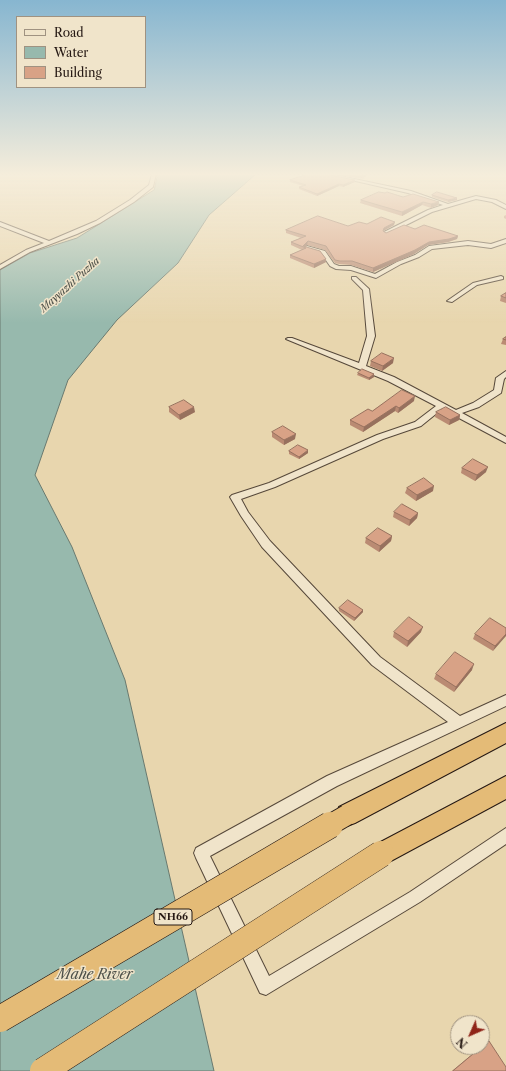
<!DOCTYPE html>
<html>
<head>
<meta charset="utf-8">
<style>
  body { margin:0 }
  #map { position:relative; width:506px; height:1071px; overflow:hidden; background:#e8d6ae; font-family:"Libre Caslon Text",serif }
  canvas { display:block }
  .legend { position:absolute; left:16px; top:16px; width:130px; height:72px; box-sizing:border-box; background:#f0e4ca; border:1px solid #9f9281; margin:0; padding:5px 7px; list-style:none; font-size:12px; color:#251813 }
  .legend li { display:flex; align-items:center; gap:8px; height:20px }
  .legend b { width:20px; border:1px solid #9f9281 }
  .north { position:absolute; left:450px; top:1015px; width:40px; height:40px; box-sizing:border-box; background:#f0e4ca; border:1px solid #9f9281; border-radius:50%; rotate:225deg; font-size:11px; font-weight:700; line-height:16px; text-align:center; color:#251813 }
  .north::after { content:''; display:block; margin:auto; width:14px; height:18px; background:#8f2418; clip-path:polygon(50% 0,100% 100%,50% 72%,0 100%) }
</style>
</head>
<body>
<div id="map">
<canvas width="506" height="1071"></canvas>
<ul class="legend">
<li><b style="height:5px;background:#f0e4ca"></b>Road</li>
<li><b style="height:11px;background:#97b9ad"></b>Water</li>
<li><b style="height:11px;background:#d8a286"></b>Building</li>
</ul>
<div class="north">N</div>
</div>
<script>
const ctx = document.querySelector('canvas').getContext('2d');
ctx.lineJoin = 'round';
function paint(path, color) { ctx.fillStyle = color; ctx.fill(path, 'evenodd'); }
function trace(path, color, width, dash) { ctx.strokeStyle = color; ctx.lineWidth = width; ctx.lineCap = dash ? 'butt' : 'round'; ctx.setLineDash(dash || []); ctx.stroke(path); }
function label(font, color, halo, rows, align = 'center') {
  ctx.font = font + ' "Libre Caslon Text",serif'; ctx.lineWidth = 3; ctx.setLineDash([]); ctx.textBaseline = 'middle'; ctx.strokeStyle = halo; ctx.fillStyle = color; for (const [text, x, y, turn = 0] of rows) {
    ctx.save(); ctx.translate(x, y); ctx.rotate((+turn || 0) * Math.PI / 180); ctx.textAlign = isNaN(turn) ? turn : align; if (halo) ctx.strokeText(text, 0, 0); ctx.fillText(text, 0, 0); ctx.restore();
  }
}
const water = new Path2D(`
  M 158,174 L 256,174 L 209,215 L 178,263 L 117,320 L 68,380 L 35,475 L 72,547 L 125,680 L 214,1071 L 0,1071 L 0,270 L 30,253 L 77,238 L 154,190 Z`);
paint(water, '#97b9ad');
trace(water, '#69796f', 1);
const minor = new Path2D(`
  M 152,174 L 156,174 L 153,187 L 134,202 L 100,223 L 77,234 L 30,252 L 0,269 L 0,265 L 26,250 L 44,243 L 0,226 L 0,222 L 49,241 L 96,221 L 130,200 L 149,185 Z
  M 325,174 L 331,174 L 411,191 L 448,204 L 476,196 L 496,200 L 506,205 L 506,209 L 492,202 L 476,199 L 432,212 L 386,235 L 384,234 L 384,232 L 428,210 L 443,205 L 408,193 Z
  M 506,239 L 506,243 L 491,248 L 468,245 L 432,249 L 419,257 L 401,264 L 376,278 L 351,270 L 336,269 L 330,266 L 321,253 L 304,248 L 307,246 L 325,251 L 334,264 L 339,266 L 351,266 L 375,274 L 397,262 L 415,255 L 429,246 L 468,241 L 491,244 Z
  M 501,276 L 503,277 L 503,279 L 477,285 L 452,302 L 447,301 L 473,283 Z
  M 352,277 L 356,277 L 369,289 L 375,336 L 366,366 L 394,377 L 456,410 L 473,403 L 494,390 L 496,378 L 506,371 L 506,377 L 504,379 L 501,393 L 479,407 L 462,413 L 506,437 L 506,443 L 442,409 L 421,426 L 383,439 L 275,487 L 241,499 L 248,512 L 270,541 L 380,657 L 460,716 L 506,695 L 506,706 L 337,786 L 210,856 L 269,976 L 410,892 L 506,828 L 506,844 L 420,902 L 266,995 L 260,993 L 196,858 L 194,853 L 196,848 L 327,776 L 448,722 L 372,665 L 262,547 L 241,516 L 230,497 L 232,495 L 269,483 L 377,435 L 415,422 L 436,406 L 388,381 L 286,339 L 288,338 L 292,338 L 359,363 L 367,336 L 363,290 L 352,279 Z`);
const trunk = new Path2D(`
  M 506,723 L 506,743 L 355,823 L 347,826 L 339,823 L 336,815 L 339,807 Z
  M 506,776 L 506,799 L 389,862 L 381,866 L 373,862 L 369,854 L 373,846 Z`);
trace(minor, '#56483a', 2);
trace(trunk, '#251813', 2);
paint(minor, '#f0e4ca');
paint(trunk, '#e4bb77');
const trunkBridgeFar1 = new Path2D(`
  M 328,826 L 347,815`);
const trunkBridge = new Path2D(`
  M 0,1019 L 330,825
  M 43,1071 L 381,854`);
trace(trunkBridgeFar1, '#251813', 22, []);
trace(trunkBridge, '#251813', 27, []);
trace(trunkBridgeFar1, '#e4bb77', 20);
trace(trunkBridge, '#e4bb77', 26);
paint(new Path2D(`
  M 305,174 L 325,174 L 355,182 L 343,187 L 339,186 L 317,196 L 299,189 L 299,187 L 303,186 L 290,182 L 290,180 L 307,174 Z
  M 331,174 L 356,174 L 365,178 L 363,179 Z
  M 385,193 L 403,197 L 438,205 L 431,208 L 422,205 L 402,216 L 360,203 L 361,200 Z
  M 432,195 L 457,200 L 448,202 L 432,197 Z
  M 506,215 L 506,219 L 504,218 L 504,216 Z
  M 367,224 L 394,225 L 383,231 L 386,233 L 415,229 L 458,236 L 457,239 L 448,242 L 428,245 L 414,254 L 373,272 L 351,265 L 339,264 L 335,263 L 325,250 L 307,245 L 305,246 L 326,259 L 326,262 L 314,268 L 290,258 L 290,255 L 302,250 L 291,245 L 291,242 L 301,238 L 286,233 L 286,230 L 348,226 Z
  M 506,293 L 506,303 L 500,301 L 501,296 Z
  M 506,337 L 506,345 L 501,344 L 503,339 Z
  M 371,361 L 393,363 L 382,371 L 370,366 Z
  M 358,373 L 374,377 L 369,380 L 357,375 Z
  M 414,401 L 398,413 L 395,411 L 363,432 L 350,425 L 350,420 L 372,411 Z
  M 169,407 L 195,412 L 180,420 L 169,412 Z
  M 436,412 L 460,415 L 459,420 L 449,425 L 435,417 Z
  M 272,432 L 295,439 L 284,445 L 272,437 Z
  M 289,451 L 308,453 L 299,459 L 289,454 Z
  M 462,468 L 486,472 L 475,481 L 461,473 Z
  M 407,488 L 433,491 L 416,501 L 405,493 Z
  M 394,512 L 418,513 L 417,518 L 409,526 L 393,517 Z
  M 392,536 L 391,541 L 379,552 L 365,543 L 366,538 Z
  M 339,608 L 363,610 L 363,612 L 354,621 L 339,611 Z
  M 506,628 L 493,651 L 473,639 L 475,634 Z
  M 394,632 L 421,632 L 407,647 L 393,637 Z
  M 472,670 L 454,692 L 434,679 L 436,674 Z
  M 489,1041 L 506,1071 L 452,1071 L 481,1047 L 482,1047 L 483,1045 Z`), '#ba8b73');
paint(new Path2D(`
  M 355,180 L 355,182 L 343,187 L 343,185 Z
  M 339,184 L 339,186 L 317,196 L 317,194 Z
  M 457,198 L 457,200 L 448,202 L 448,200 Z
  M 423,202 L 422,205 L 402,216 L 402,212 Z
  M 439,202 L 438,205 L 431,208 L 431,204 Z
  M 395,222 L 394,225 L 383,231 L 382,234 L 384,228 Z
  M 458,236 L 457,239 L 448,242 L 428,245 L 414,254 L 373,272 L 373,268 L 429,242 Z
  M 308,241 L 307,245 L 304,247 L 303,246 Z
  M 326,259 L 326,262 L 314,268 L 314,264 Z
  M 394,358 L 393,363 L 382,371 L 383,366 Z
  M 374,374 L 374,377 L 369,380 L 369,378 Z
  M 415,396 L 414,401 L 398,413 L 399,408 Z
  M 396,406 L 395,411 L 363,432 L 364,427 Z
  M 194,407 L 195,412 L 180,420 L 179,415 Z
  M 460,415 L 459,420 L 449,425 L 450,420 Z
  M 296,434 L 295,439 L 284,445 L 284,440 Z
  M 308,450 L 308,453 L 299,459 L 299,457 Z
  M 488,467 L 486,472 L 475,481 L 477,475 Z
  M 434,486 L 433,491 L 416,501 L 417,495 Z
  M 418,513 L 417,518 L 409,526 L 410,520 Z
  M 392,536 L 391,541 L 379,552 L 380,546 Z
  M 363,610 L 363,612 L 354,621 L 355,618 Z
  M 423,627 L 421,632 L 407,647 L 408,641 Z
  M 506,634 L 506,636 L 493,651 L 495,646 Z
  M 474,664 L 472,670 L 454,692 L 456,687 Z`), '#97715e');
const building = new Path2D(`
  M 308,174 L 325,174 L 355,180 L 343,185 L 339,184 L 317,194 L 299,187 L 306,185 L 290,180 Z
  M 341,174 L 356,174 L 366,176 L 363,177 Z
  M 379,192 L 385,193 L 387,192 L 403,197 L 413,194 L 439,202 L 431,204 L 423,202 L 402,212 L 361,200 Z
  M 437,192 L 457,198 L 448,200 L 432,195 Z
  M 318,216 L 348,226 L 359,222 L 367,224 L 381,217 L 395,222 L 384,228 L 383,231 L 386,233 L 404,225 L 415,229 L 424,225 L 458,236 L 449,239 L 429,242 L 415,250 L 373,268 L 352,261 L 340,261 L 335,260 L 326,246 L 308,241 L 303,246 L 320,251 L 326,259 L 314,264 L 290,255 L 306,248 L 291,242 L 306,236 L 286,230 Z
  M 506,293 L 506,298 L 501,296 Z
  M 506,337 L 506,340 L 503,339 Z
  M 382,353 L 394,358 L 383,366 L 371,361 Z
  M 362,369 L 374,374 L 369,378 L 358,373 Z
  M 402,390 L 415,396 L 399,408 L 396,406 L 364,427 L 350,420 L 368,409 L 372,411 Z
  M 184,400 L 194,407 L 179,415 L 169,407 Z
  M 446,407 L 460,415 L 450,420 L 436,412 Z
  M 283,426 L 296,434 L 284,440 L 272,432 Z
  M 298,445 L 308,450 L 299,457 L 289,451 Z
  M 473,459 L 488,467 L 477,475 L 462,468 Z
  M 424,478 L 434,486 L 417,495 L 407,488 Z
  M 402,504 L 418,513 L 410,520 L 394,512 Z
  M 378,528 L 392,536 L 380,546 L 366,538 Z
  M 348,600 L 363,610 L 355,618 L 339,608 Z
  M 409,617 L 423,627 L 408,641 L 394,632 Z
  M 490,618 L 506,628 L 506,634 L 495,646 L 475,634 Z
  M 455,652 L 474,664 L 456,687 L 436,674 Z
  M 489,1041 L 506,1067 L 506,1071 L 453,1071 Z`);
paint(building, '#d8a286');
trace(building, '#97715e', 1);
const sky = ctx.createLinearGradient(0, 0, 0, 323);
sky.addColorStop(0, '#87b6d0');
sky.addColorStop(0.54, '#f5eddb');
sky.addColorStop(1, '#f5eddb00');
ctx.fillStyle = sky;
ctx.fillRect(0, 0, 506, 323);
label('italic 10px', '#4d5049', '#f0e4ca', [
  ["Mayyazhi Puzha",70,285,-42]
]);
for (const [x, y, w] of [
  [173,917,38]
]) { const box = new Path2D(); box.roundRect(x - w / 2, y - 8, w, 16, 3); ctx.fillStyle = '#f0e4ca'; ctx.fill(box); trace(box, '#251813', 1); }
label('bold 10px', '#251813', null, [
  ["NH66",173,917]
]);
label('italic 14px', '#4d5049', '#f0e4ca', [
  ["Mahe River",95,975]
]);
</script>
</body>
</html>
